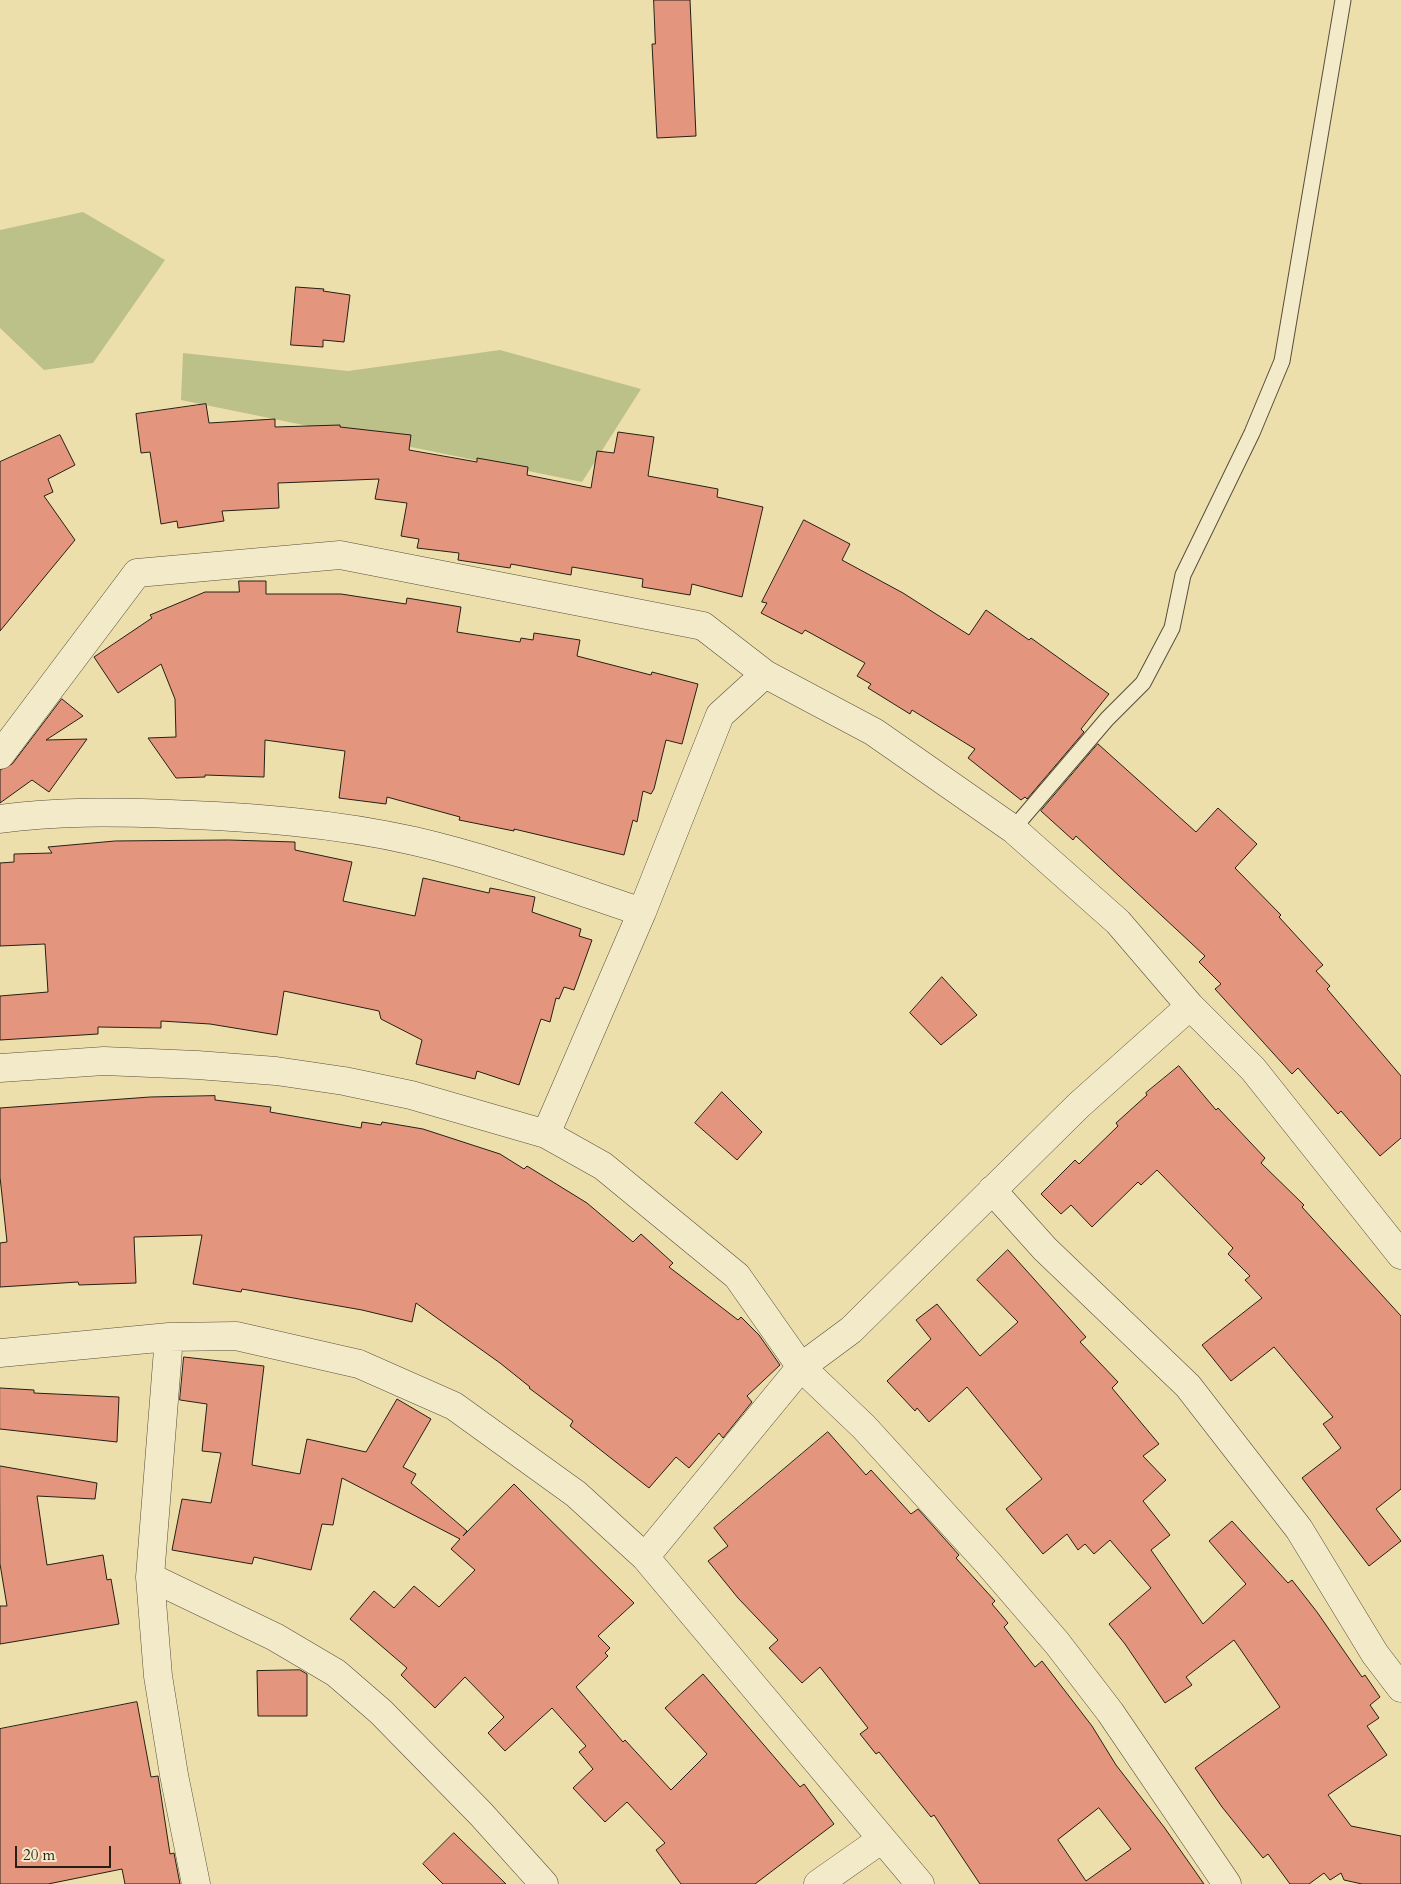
<!DOCTYPE html>
<html>
<head>
<meta charset="utf-8">
<style>
  body { margin:0 }
  #map { position:relative; width:1401px; height:1884px; overflow:hidden; background:#eddfac; font-family:Cardo,serif }
  canvas { display:block }
  .scale { position:absolute; left:15px; top:1846px; width:96px; height:22px; box-sizing:border-box; border:2px solid #271f15; border-top:0; padding-left:6px; font-size:15px; line-height:18px; white-space:nowrap; color:#271f15; -webkit-text-stroke:4px #f3eac9; paint-order:stroke }
</style>
</head>
<body>
<div id="map">
<canvas width="1401" height="1884"></canvas>
<div class="scale">20 m</div>
</div>
<script>
const ctx = document.querySelector('canvas').getContext('2d');
ctx.lineJoin = 'round';
function paint(path, color) { ctx.fillStyle = color; ctx.fill(path, 'evenodd'); }
function trace(path, color, width, dash) { ctx.strokeStyle = color; ctx.lineWidth = width; ctx.lineCap = dash ? 'butt' : 'round'; ctx.setLineDash(dash || []); ctx.stroke(path); }
paint(new Path2D(`
  M 83,212 L 165,260 L 93,363 L 44,370 L 0,328 L 0,230 Z
  M 500,350 L 641,389 L 582,482 L 181,400 L 183,353 L 348,371 Z`), '#bbc188');
const building = new Path2D(`
  M 654,0 L 690,0 L 696,136 L 657,138 L 652,44 L 655,44 Z
  M 296,287 L 324,289 L 323,291 L 350,295 L 344,342 L 323,340 L 323,347 L 291,345 Z
  M 206,404 L 209,423 L 275,419 L 275,427 L 340,425 L 340,427 L 411,435 L 409,450 L 477,462 L 477,458 L 528,467 L 527,475 L 591,488 L 597,451 L 614,453 L 618,432 L 654,437 L 648,476 L 718,489 L 717,497 L 763,507 L 742,597 L 692,584 L 690,595 L 642,587 L 643,579 L 572,567 L 571,575 L 511,564 L 510,568 L 458,560 L 459,553 L 417,548 L 419,539 L 401,536 L 407,503 L 375,499 L 379,479 L 278,483 L 279,508 L 222,511 L 224,521 L 178,528 L 177,521 L 161,524 L 150,452 L 141,453 L 136,414 Z
  M 60,435 L 75,465 L 48,479 L 53,492 L 44,496 L 75,540 L 0,631 L 0,462 Z
  M 804,520 L 850,544 L 842,560 L 903,593 L 969,635 L 986,610 L 1029,640 L 1031,638 L 1109,694 L 1081,729 L 1084,732 L 1027,799 L 1025,797 L 1021,800 L 968,758 L 975,749 L 912,710 L 910,714 L 868,688 L 871,684 L 857,676 L 865,663 L 805,630 L 802,634 L 761,613 L 767,603 L 762,602 Z
  M 239,581 L 266,581 L 266,594 L 341,594 L 406,604 L 407,598 L 461,607 L 457,632 L 520,642 L 521,638 L 533,640 L 534,633 L 580,640 L 577,656 L 651,675 L 652,672 L 698,684 L 682,744 L 666,740 L 654,789 L 651,794 L 643,791 L 637,822 L 633,820 L 624,855 L 514,829 L 514,831 L 459,820 L 460,817 L 387,797 L 386,804 L 339,798 L 345,751 L 265,740 L 264,777 L 205,775 L 205,777 L 176,778 L 148,738 L 176,737 L 175,699 L 161,664 L 118,693 L 94,657 L 152,618 L 150,615 L 205,592 L 239,592 Z
  M 62,699 L 83,716 L 46,740 L 87,739 L 49,792 L 32,780 L 0,803 L 0,770 L 12,764 Z
  M 1098,744 L 1196,832 L 1218,808 L 1257,844 L 1235,868 L 1281,915 L 1279,917 L 1323,965 L 1316,971 L 1330,986 L 1327,989 L 1401,1076 L 1401,1138 L 1380,1156 L 1341,1111 L 1338,1114 L 1298,1068 L 1292,1074 L 1215,989 L 1221,984 L 1199,962 L 1205,956 L 1076,836 L 1073,840 L 1041,811 Z
  M 229,840 L 295,842 L 295,850 L 352,862 L 343,901 L 415,916 L 423,878 L 489,893 L 490,888 L 535,897 L 532,912 L 581,929 L 579,936 L 592,940 L 574,990 L 564,987 L 559,999 L 556,998 L 550,1022 L 541,1019 L 519,1085 L 477,1071 L 475,1079 L 416,1064 L 422,1040 L 381,1019 L 379,1011 L 284,991 L 277,1035 L 210,1024 L 161,1021 L 161,1028 L 98,1027 L 98,1034 L 0,1040 L 0,996 L 48,992 L 45,944 L 0,946 L 0,863 L 14,862 L 14,854 L 52,853 L 48,847 L 115,841 Z
  M 942,977 L 977,1015 L 941,1045 L 910,1013 Z
  M 1179,1066 L 1216,1110 L 1218,1108 L 1265,1158 L 1261,1163 L 1304,1205 L 1302,1207 L 1401,1316 L 1401,1489 L 1376,1509 L 1401,1541 L 1369,1566 L 1302,1478 L 1341,1448 L 1323,1424 L 1333,1417 L 1274,1347 L 1231,1381 L 1202,1345 L 1262,1298 L 1245,1280 L 1250,1276 L 1228,1254 L 1233,1248 L 1157,1170 L 1141,1185 L 1138,1182 L 1092,1227 L 1071,1205 L 1061,1214 L 1041,1194 L 1075,1160 L 1079,1164 L 1118,1126 L 1116,1123 L 1147,1095 L 1146,1093 Z
  M 722,1092 L 762,1132 L 737,1160 L 695,1123 Z
  M 215,1096 L 215,1100 L 271,1107 L 270,1112 L 361,1128 L 362,1122 L 381,1125 L 382,1122 L 423,1129 L 500,1154 L 524,1169 L 527,1166 L 587,1203 L 633,1242 L 641,1234 L 673,1263 L 669,1267 L 738,1320 L 741,1317 L 759,1335 L 780,1365 L 747,1396 L 752,1402 L 723,1438 L 719,1433 L 689,1468 L 676,1457 L 649,1488 L 570,1426 L 573,1421 L 529,1388 L 530,1387 L 500,1363 L 416,1303 L 412,1322 L 362,1310 L 242,1289 L 241,1292 L 193,1284 L 202,1235 L 134,1237 L 136,1283 L 79,1285 L 78,1282 L 0,1287 L 0,1243 L 7,1242 L 0,1177 L 0,1108 L 150,1097 Z
  M 1008,1250 L 1086,1337 L 1080,1342 L 1118,1382 L 1112,1388 L 1159,1444 L 1143,1456 L 1166,1480 L 1143,1501 L 1170,1535 L 1151,1550 L 1203,1624 L 1246,1584 L 1209,1541 L 1232,1521 L 1288,1583 L 1292,1580 L 1317,1612 L 1362,1677 L 1365,1675 L 1380,1697 L 1370,1705 L 1379,1718 L 1367,1726 L 1387,1755 L 1328,1795 L 1351,1826 L 1401,1836 L 1401,1884 L 1362,1884 L 1344,1880 L 1341,1873 L 1330,1880 L 1324,1873 L 1309,1884 L 1290,1884 L 1268,1854 L 1263,1858 L 1222,1807 L 1195,1768 L 1280,1707 L 1234,1640 L 1186,1677 L 1192,1685 L 1165,1703 L 1125,1644 L 1109,1624 L 1151,1588 L 1110,1540 L 1094,1554 L 1085,1544 L 1078,1550 L 1067,1534 L 1043,1554 L 1006,1509 L 1042,1479 L 967,1387 L 929,1422 L 917,1408 L 915,1411 L 887,1381 L 931,1339 L 916,1320 L 937,1304 L 980,1356 L 1018,1322 L 977,1280 Z
  M 184,1357 L 264,1366 L 252,1465 L 300,1474 L 307,1439 L 366,1452 L 397,1399 L 431,1419 L 403,1467 L 416,1474 L 411,1483 L 467,1531 L 463,1536 L 514,1484 L 634,1603 L 598,1636 L 610,1648 L 605,1653 L 608,1656 L 576,1687 L 623,1742 L 625,1740 L 671,1790 L 707,1754 L 665,1708 L 703,1674 L 800,1787 L 804,1784 L 834,1824 L 755,1884 L 681,1884 L 656,1850 L 665,1843 L 627,1802 L 605,1822 L 573,1788 L 593,1769 L 579,1752 L 586,1746 L 552,1708 L 505,1751 L 488,1733 L 504,1717 L 465,1677 L 435,1708 L 401,1675 L 407,1668 L 350,1619 L 374,1591 L 394,1608 L 414,1586 L 439,1607 L 475,1570 L 451,1549 L 460,1539 L 342,1478 L 333,1525 L 322,1524 L 311,1570 L 254,1557 L 252,1564 L 172,1550 L 182,1499 L 211,1503 L 221,1453 L 202,1451 L 207,1404 L 180,1400 Z
  M 0,1388 L 34,1390 L 34,1393 L 119,1397 L 117,1442 L 0,1429 Z
  M 828,1432 L 866,1475 L 871,1470 L 911,1514 L 918,1509 L 959,1555 L 956,1558 L 995,1601 L 992,1604 L 1008,1623 L 1004,1627 L 1035,1667 L 1042,1661 L 1092,1726 L 1116,1765 L 1164,1827 L 1204,1884 L 980,1884 L 934,1815 L 931,1817 L 879,1752 L 876,1754 L 860,1734 L 868,1728 L 820,1667 L 802,1683 L 769,1648 L 778,1640 L 738,1598 L 708,1561 L 728,1546 L 714,1528 ZM 1099,1808 L 1131,1849 L 1086,1881 L 1058,1840 Z
  M 0,1466 L 97,1483 L 95,1499 L 37,1496 L 47,1565 L 103,1555 L 107,1580 L 111,1579 L 119,1624 L 0,1644 L 0,1606 L 7,1606 L 0,1564 Z
  M 300,1670 L 307,1674 L 307,1716 L 258,1716 L 257,1671 Z
  M 137,1702 L 151,1777 L 158,1776 L 170,1854 L 174,1853 L 180,1884 L 125,1884 L 122,1869 L 48,1884 L 0,1884 L 0,1729 Z
  M 454,1833 L 506,1884 L 443,1884 L 423,1864 Z`);
paint(building, '#e3967d');
trace(building, '#271f15', 1);
const lane = new Path2D(`
  M 1013,829 L 1107,719 L 1143,683 L 1172,628 L 1183,575 L 1252,433 L 1282,361 L 1343,0`);
const street = new Path2D(`
  M 0,755 L 137,573 L 340,555 L 703,626 L 765,674
  M 0,819 C 56,811 113,812 170,814 C 251,817 335,823 414,841 C 492,859 567,887 642,912
  M 0,1068 L 104,1061 L 197,1065 L 276,1071 L 344,1081 L 411,1095 L 546,1134 L 603,1166 L 737,1276 L 801,1367 L 864,1427 L 988,1563 L 1057,1643 L 1110,1712 L 1227,1884
  M 546,1134 L 642,912 L 720,715 L 765,674 L 874,732 L 1013,829 L 1118,922 L 1190,1006
  M 992,1190 L 1045,1249 L 1188,1386 L 1299,1529 L 1375,1654 L 1401,1688
  M 169,1337 L 150,1577 L 158,1676 L 174,1775 L 196,1884
  M 0,1353 L 169,1337 L 236,1336 L 359,1364 L 454,1406 L 576,1494 L 645,1557 L 920,1884
  M 645,1557 L 801,1367 L 851,1330 L 1079,1105 L 1190,1006 L 1253,1069 L 1401,1255
  M 150,1577 L 275,1637 L 336,1673 L 381,1712 L 481,1814 L 544,1884
  M 818,1884 L 882,1839`);
trace(lane, '#584f3b', 17);
trace(street, '#584f3b', 29);
trace(lane, '#f3eac9', 15);
trace(street, '#f3eac9', 28);
</script>
</body>
</html>
